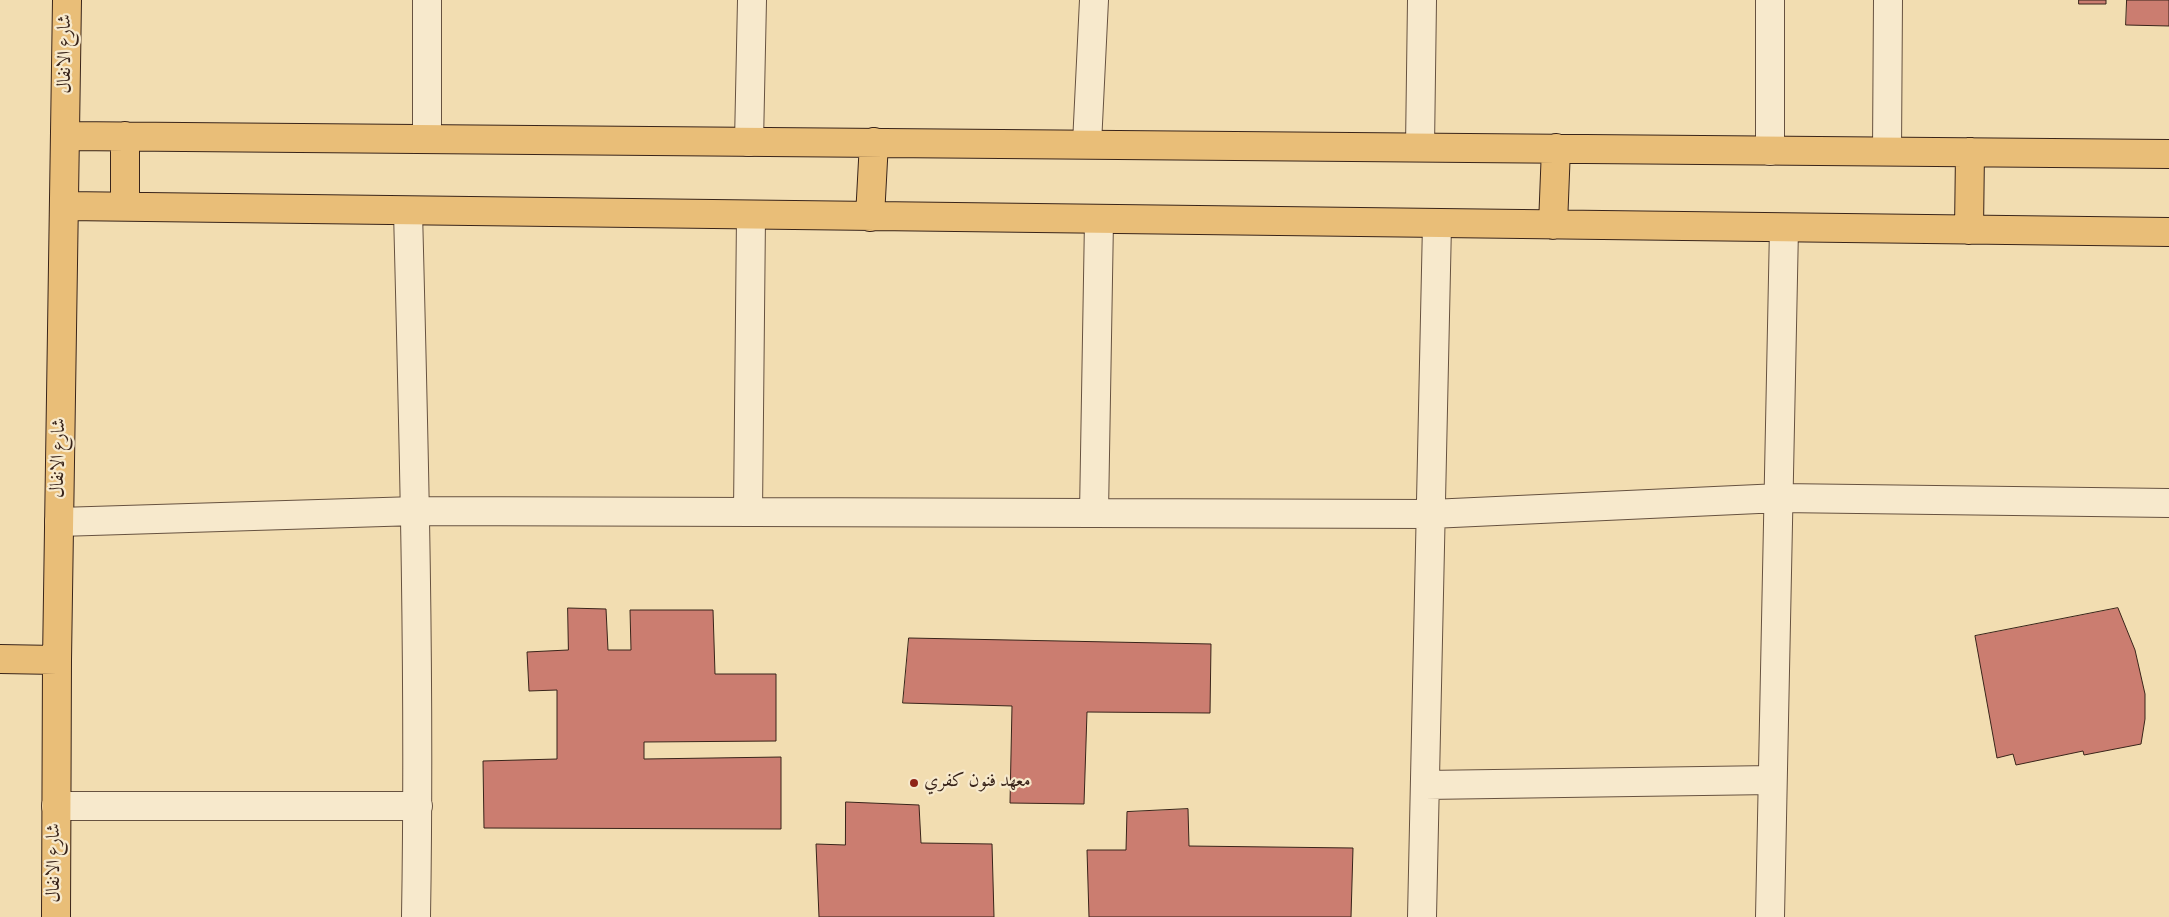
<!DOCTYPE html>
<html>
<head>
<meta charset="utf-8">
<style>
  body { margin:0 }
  canvas { display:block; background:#f2ddb1 }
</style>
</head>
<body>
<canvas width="2169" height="917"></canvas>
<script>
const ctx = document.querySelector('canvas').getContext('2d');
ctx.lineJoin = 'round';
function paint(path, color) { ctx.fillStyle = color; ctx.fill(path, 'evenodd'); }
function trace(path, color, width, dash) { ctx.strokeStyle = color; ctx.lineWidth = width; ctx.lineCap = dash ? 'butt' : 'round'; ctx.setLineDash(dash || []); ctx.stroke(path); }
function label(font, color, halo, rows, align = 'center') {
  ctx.font = font + ' Vollkorn,Amiri,serif'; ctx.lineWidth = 4.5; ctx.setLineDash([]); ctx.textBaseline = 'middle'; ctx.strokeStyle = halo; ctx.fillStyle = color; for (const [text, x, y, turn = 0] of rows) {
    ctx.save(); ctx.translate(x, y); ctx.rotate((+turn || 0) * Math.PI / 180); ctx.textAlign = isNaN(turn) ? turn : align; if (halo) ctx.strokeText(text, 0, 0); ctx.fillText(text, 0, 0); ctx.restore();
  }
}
const building = new Path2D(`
  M 2079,0 L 2106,0 L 2106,4 L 2079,4 Z
  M 2127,0 L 2169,0 L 2169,26 L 2126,25 Z
  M 568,608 L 606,609 L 608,650 L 631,650 L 630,610 L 713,610 L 715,674 L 776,674 L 776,741 L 644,742 L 644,759 L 781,757 L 781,829 L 484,828 L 483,761 L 557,759 L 557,690 L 529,691 L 527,652 L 568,650 Z
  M 2118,608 L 2135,650 L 2145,694 L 2145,719 L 2141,744 L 2084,755 L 2083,751 L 2016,765 L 2013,754 L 1997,758 L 1975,636 Z
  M 909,638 L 1211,644 L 1210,713 L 1087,712 L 1084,804 L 1010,803 L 1012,706 L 903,703 Z
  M 846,802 L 919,805 L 921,843 L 992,844 L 994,917 L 819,917 L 816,844 L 845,845 Z
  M 1188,809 L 1189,846 L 1353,848 L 1351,917 L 1089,917 L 1087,850 L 1126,850 L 1127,812 Z`);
paint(building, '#cb7d70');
trace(building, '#39241a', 1);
const minor = new Path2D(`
  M 427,0 L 427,138
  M 749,142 L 752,0
  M 1087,144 L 1094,0
  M 1420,147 L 1422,0
  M 1770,151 L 1770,0
  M 1887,151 L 1888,0
  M 408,211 C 414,447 420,682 416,917
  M 748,512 L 751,216
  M 1094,513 L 1099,220
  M 59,522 L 416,511 L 1431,514 L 1780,498 L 2169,503
  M 1425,785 L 1772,780
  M 56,806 L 418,806
  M 1422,917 L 1437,224
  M 1770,917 C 1773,687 1781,458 1784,228`);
const major = new Path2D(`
  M 67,136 L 2169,154
  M 66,206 L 2169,232
  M 125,206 L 125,136
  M 870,217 L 874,142
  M 1553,225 L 1556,148
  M 1969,230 L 1970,152
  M 0,659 L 57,660
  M 56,917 L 57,660 L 67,0`);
trace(minor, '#675240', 30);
trace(major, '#39241a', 30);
trace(minor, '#f7e9cc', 28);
trace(major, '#e9be78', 28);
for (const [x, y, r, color] of [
  [914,783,5,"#8f2418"]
]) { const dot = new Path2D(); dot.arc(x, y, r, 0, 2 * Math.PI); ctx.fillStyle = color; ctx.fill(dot); trace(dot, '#f7e9cc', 2); }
label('19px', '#39241a', '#f7e9cc', [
  ["شارع الانفال",67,54,-90],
  ["شارع الانفال",60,458,-89],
  ["شارع الانفال",56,863,-90]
]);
label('19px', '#39241a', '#f7e9cc', [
  ["معهد فنون كفري",924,783]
], 'left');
</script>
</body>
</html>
